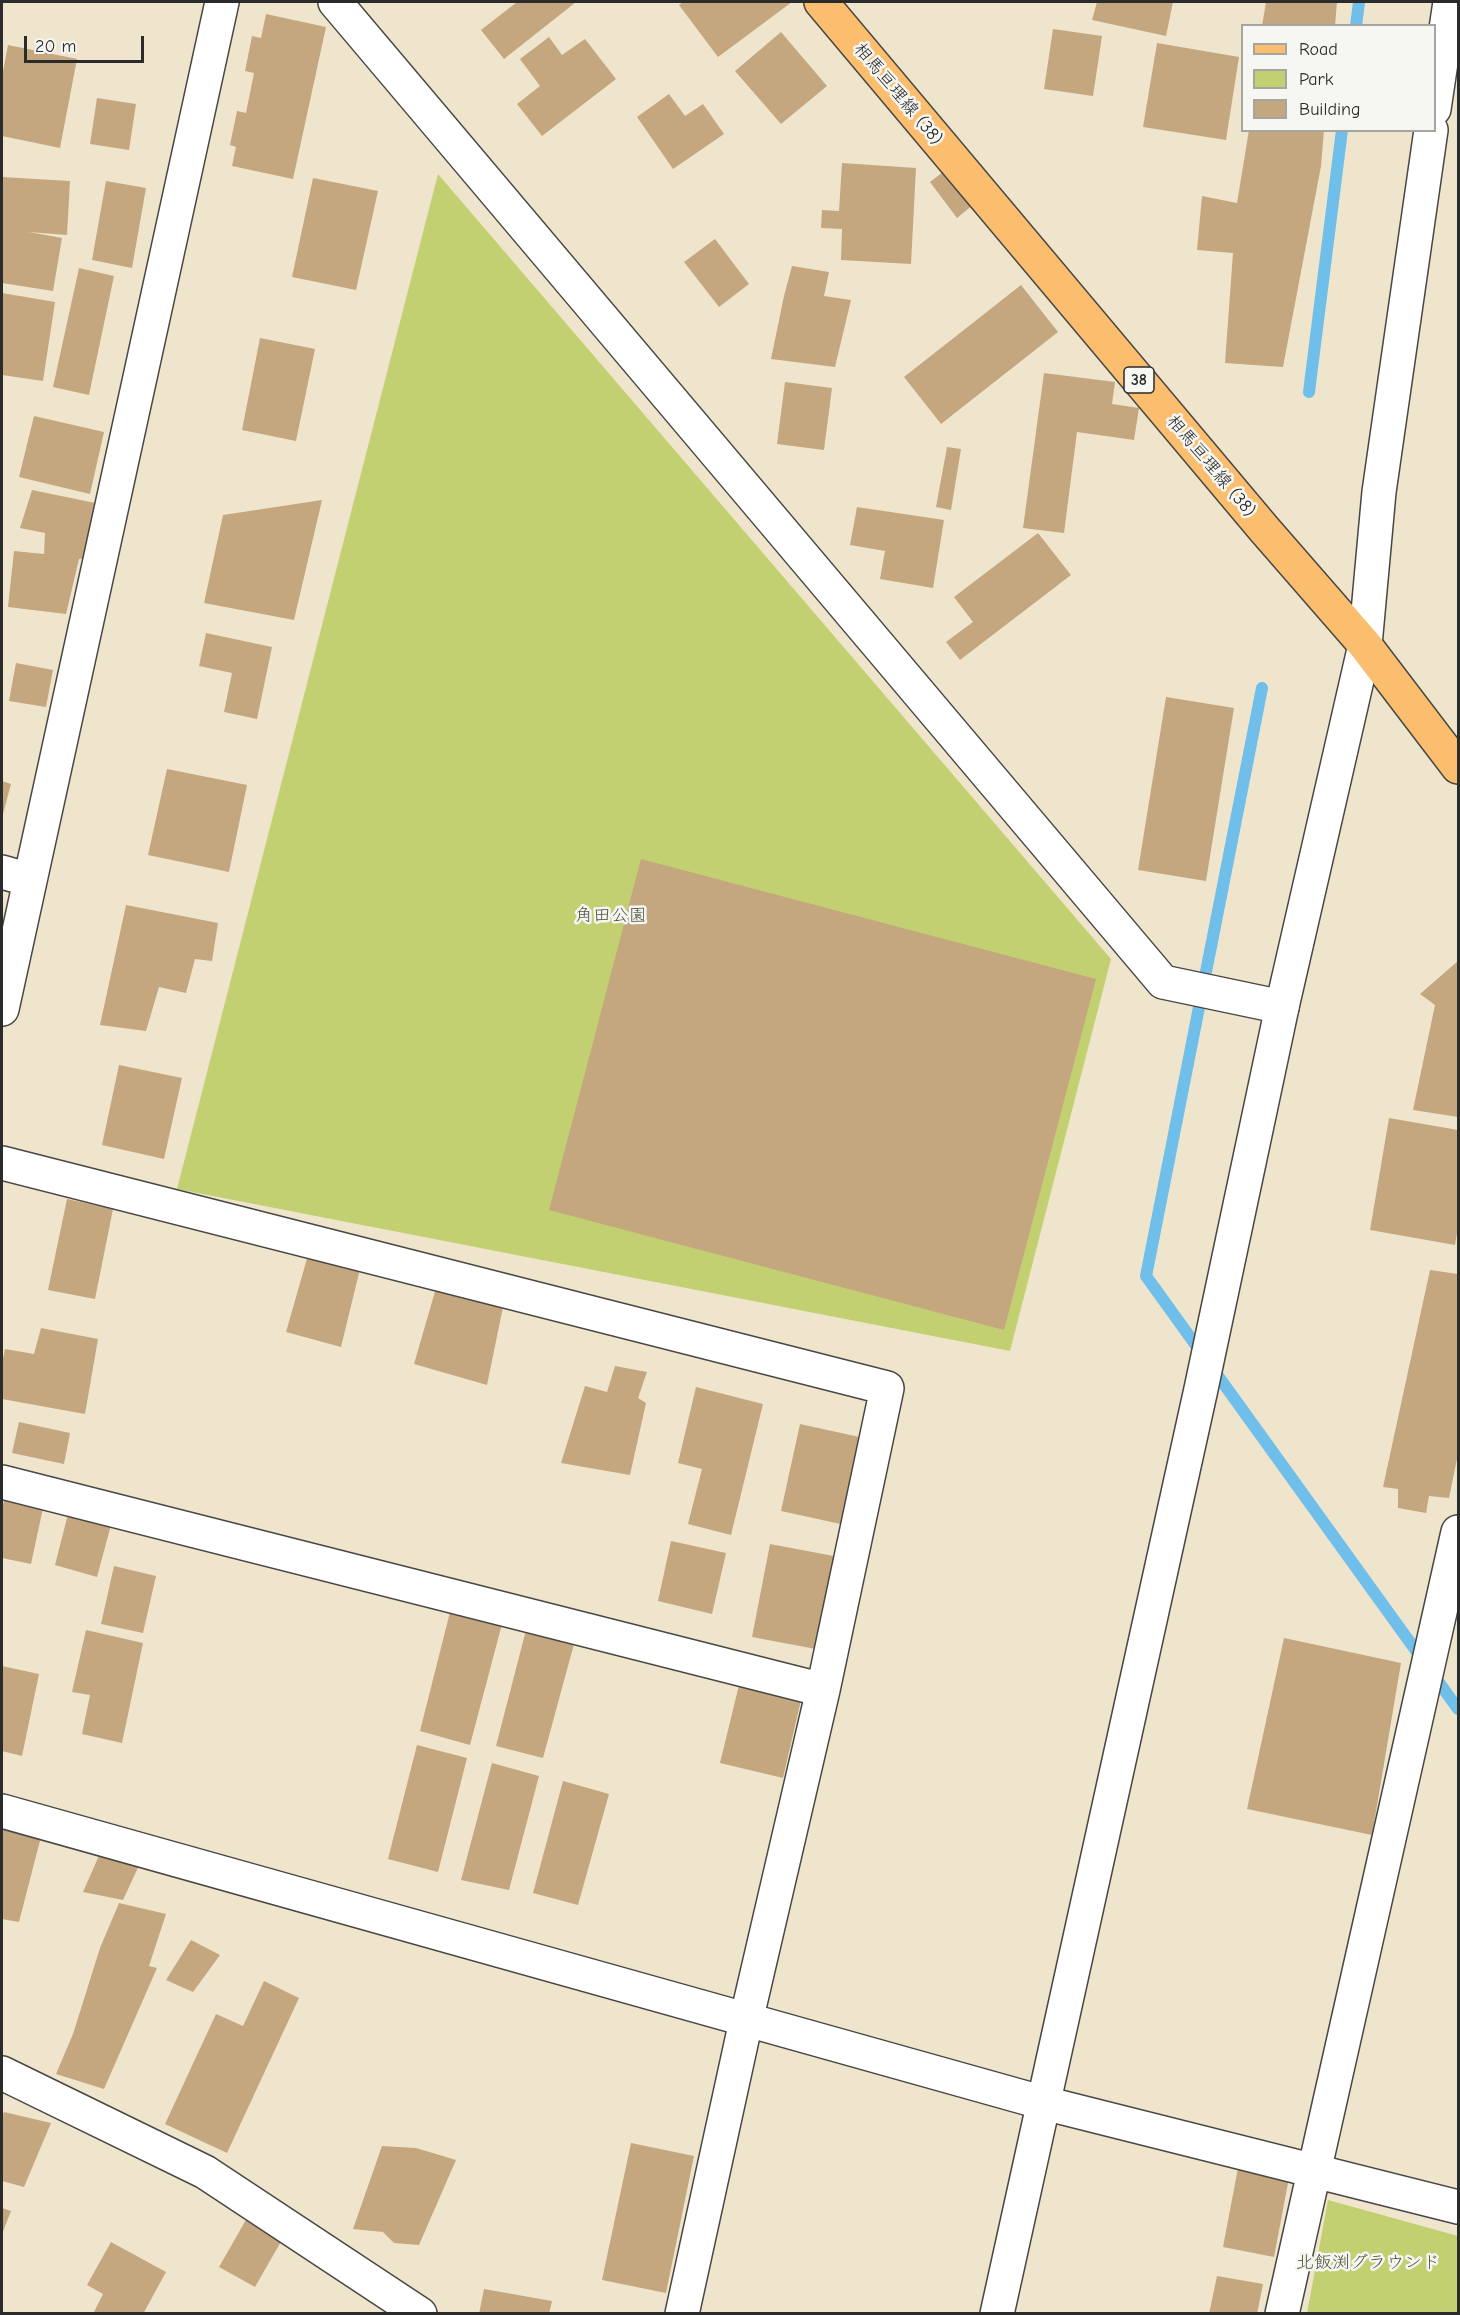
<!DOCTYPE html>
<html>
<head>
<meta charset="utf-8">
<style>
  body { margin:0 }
  #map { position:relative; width:1460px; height:2315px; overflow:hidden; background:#efe5cc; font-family:"Comic Neue",sans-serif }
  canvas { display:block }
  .frame { position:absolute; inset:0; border:3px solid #2b2b2b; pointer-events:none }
  .legend { position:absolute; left:1241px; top:24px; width:195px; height:108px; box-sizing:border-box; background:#f6f6f2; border:2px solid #a5a5a2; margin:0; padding:8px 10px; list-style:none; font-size:18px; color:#2b2b2b }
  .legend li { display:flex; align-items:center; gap:12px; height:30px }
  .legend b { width:30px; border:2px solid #a5a5a2 }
  .scale { position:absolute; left:24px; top:36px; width:120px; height:27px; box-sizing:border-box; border:3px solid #2b2b2b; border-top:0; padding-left:8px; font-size:18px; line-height:21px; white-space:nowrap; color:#2b2b2b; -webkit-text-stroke:4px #f6f6f2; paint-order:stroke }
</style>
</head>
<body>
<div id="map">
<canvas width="1460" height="2315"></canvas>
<div class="frame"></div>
<ul class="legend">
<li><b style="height:8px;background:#fbbd6e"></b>Road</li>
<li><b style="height:16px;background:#c2d072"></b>Park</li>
<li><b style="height:16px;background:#c4a77f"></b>Building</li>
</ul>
<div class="scale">20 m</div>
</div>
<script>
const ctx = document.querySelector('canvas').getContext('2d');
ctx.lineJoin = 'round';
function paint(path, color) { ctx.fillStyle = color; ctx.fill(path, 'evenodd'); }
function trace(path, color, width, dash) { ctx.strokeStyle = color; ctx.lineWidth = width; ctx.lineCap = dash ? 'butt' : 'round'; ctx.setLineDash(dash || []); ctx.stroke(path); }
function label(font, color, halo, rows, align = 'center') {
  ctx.font = font + ' "Comic Neue","Klee One",sans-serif'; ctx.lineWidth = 5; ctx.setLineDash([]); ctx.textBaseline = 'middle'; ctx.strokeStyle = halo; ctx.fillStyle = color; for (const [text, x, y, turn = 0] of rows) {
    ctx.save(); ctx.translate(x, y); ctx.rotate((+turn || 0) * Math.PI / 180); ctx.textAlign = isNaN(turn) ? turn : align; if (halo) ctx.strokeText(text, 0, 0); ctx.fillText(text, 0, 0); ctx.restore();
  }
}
paint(new Path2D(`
  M 438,174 L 1111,959 L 1010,1351 L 177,1189 Z
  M 1328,2200 L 1458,2236 L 1458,2313 L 1307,2313 Z`), '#c2d072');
trace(new Path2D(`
  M 1356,26 L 1359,2
  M 1309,392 L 1342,130
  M 1262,688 L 1146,1276 L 1458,1709`), '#6fbfea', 12);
paint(new Path2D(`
  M 517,2 L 576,2 L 504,59 L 481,30 Z
  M 683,2 L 792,2 L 718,57 L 679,5 Z
  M 1097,2 L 1173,2 L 1166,36 L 1092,20 Z
  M 1266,2 L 1337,2 L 1335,26 L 1262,26 Z
  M 266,14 L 326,27 L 293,179 L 232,166 L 236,147 L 230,145 L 237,111 L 246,113 L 254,73 L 245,71 L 252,36 L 261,38 Z
  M 1053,29 L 1102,36 L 1093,96 L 1044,89 Z
  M 781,32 L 827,86 L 781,124 L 735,71 Z
  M 549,37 L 562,55 L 585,39 L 616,79 L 542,136 L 517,104 L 540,86 L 520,59 Z
  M 1157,43 L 1239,57 L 1226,140 L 1143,127 Z
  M 8,45 L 77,59 L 60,148 L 2,136 L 2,77 Z
  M 669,94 L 685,116 L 703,104 L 724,134 L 673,169 L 637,117 Z
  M 97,98 L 136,104 L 129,150 L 90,144 Z
  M 1249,130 L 1324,130 L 1321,166 L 1283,367 L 1225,363 L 1233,253 L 1197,250 L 1202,196 L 1237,203 Z
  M 842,163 L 916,168 L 911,264 L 841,260 L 842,229 L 821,228 L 822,210 L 839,211 Z
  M 947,169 L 974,204 L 957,218 L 930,182 Z
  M 2,177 L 70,181 L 67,235 L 29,232 L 62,238 L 53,291 L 2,283 Z
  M 313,178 L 378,191 L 356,290 L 292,277 Z
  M 106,181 L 146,188 L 132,268 L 92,260 Z
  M 715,239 L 749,284 L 719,307 L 684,262 Z
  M 792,266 L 829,272 L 824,296 L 851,300 L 835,367 L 771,359 L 784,296 Z
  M 79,268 L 114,276 L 89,395 L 53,387 Z
  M 1021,285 L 1058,332 L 941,424 L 904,377 Z
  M 2,293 L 55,302 L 43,381 L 2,375 Z
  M 260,338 L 315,349 L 296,441 L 242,430 Z
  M 1044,373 L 1115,382 L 1112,404 L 1139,408 L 1134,440 L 1077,432 L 1064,533 L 1023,528 Z
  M 785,382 L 832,388 L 824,450 L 777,444 Z
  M 34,416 L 104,432 L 90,494 L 19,477 Z
  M 947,447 L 961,449 L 951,510 L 936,507 Z
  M 32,490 L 100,504 L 90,558 L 79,559 L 66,614 L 8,607 L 14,551 L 44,554 L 45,533 L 20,528 Z
  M 322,500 L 294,620 L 204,603 L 223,515 Z
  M 857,507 L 944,520 L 933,588 L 880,579 L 885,551 L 850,545 Z
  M 1038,533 L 1071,575 L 960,660 L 946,642 L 973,622 L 954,597 Z
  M 206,633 L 272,647 L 257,719 L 224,712 L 232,673 L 199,666 Z
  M 16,663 L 53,670 L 46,707 L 9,701 Z
  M 1166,697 L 1234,708 L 1206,881 L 1138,870 Z
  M 167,769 L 247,785 L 229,872 L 148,855 Z
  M 2,781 L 11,784 L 2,818 Z
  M 641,859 L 1096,979 L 1004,1330 L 549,1210 Z
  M 126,905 L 218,923 L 212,961 L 195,959 L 186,993 L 159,987 L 146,1031 L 100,1025 Z
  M 1458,961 L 1458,1117 L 1413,1110 L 1435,1005 L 1420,994 Z
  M 119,1065 L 182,1078 L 164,1159 L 102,1145 Z
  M 1389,1118 L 1458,1130 L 1458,1226 L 1455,1245 L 1370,1230 Z
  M 67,1199 L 113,1209 L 95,1299 L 48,1290 Z
  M 308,1255 L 360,1269 L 341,1347 L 286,1332 Z
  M 1430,1270 L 1458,1274 L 1458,1454 L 1449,1498 L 1429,1496 L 1426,1513 L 1398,1508 L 1398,1489 L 1383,1487 Z
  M 436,1288 L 503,1307 L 487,1385 L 414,1364 Z
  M 41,1328 L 98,1339 L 85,1414 L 2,1399 L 2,1363 L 5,1349 L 34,1354 Z
  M 615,1366 L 647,1372 L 638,1398 L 646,1403 L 630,1475 L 561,1463 L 585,1386 L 607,1392 Z
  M 696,1387 L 763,1404 L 731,1535 L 688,1524 L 702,1469 L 678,1463 Z
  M 19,1422 L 70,1433 L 64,1464 L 12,1453 Z
  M 800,1424 L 864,1438 L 845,1525 L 781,1511 Z
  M 4,1499 L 43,1508 L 31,1564 L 2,1558 L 2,1511 Z
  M 68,1514 L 111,1525 L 97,1577 L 55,1565 Z
  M 671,1541 L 726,1553 L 712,1614 L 658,1601 Z
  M 770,1544 L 839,1557 L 821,1650 L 752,1637 Z
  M 114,1566 L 156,1576 L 143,1633 L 101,1624 Z
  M 450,1612 L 502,1624 L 470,1745 L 420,1731 Z
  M 86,1630 L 143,1643 L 122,1743 L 82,1734 L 90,1695 L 72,1692 Z
  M 526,1630 L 574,1644 L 543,1758 L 496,1746 Z
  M 1284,1638 L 1401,1663 L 1372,1835 L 1247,1809 Z
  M 2,1666 L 39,1674 L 22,1756 L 2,1751 Z
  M 739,1685 L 801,1700 L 783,1778 L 720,1763 Z
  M 417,1745 L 467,1758 L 438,1872 L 388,1859 Z
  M 492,1763 L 539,1776 L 509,1890 L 461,1880 Z
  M 563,1781 L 609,1794 L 578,1905 L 533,1893 Z
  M 2,1822 L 42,1833 L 19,1922 L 2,1919 Z
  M 101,1851 L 141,1861 L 123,1900 L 83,1892 Z
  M 119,1903 L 166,1914 L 149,1966 L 157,1968 L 104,2089 L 56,2074 L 73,2034 L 100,1948 Z
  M 191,1940 L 220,1955 L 193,1992 L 166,1980 Z
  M 264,1981 L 299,1998 L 227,2153 L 165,2124 L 216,2014 L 243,2026 Z
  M 4,2112 L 51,2123 L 24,2187 L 2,2181 L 2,2117 Z
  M 631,2143 L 694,2156 L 666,2293 L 602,2280 Z
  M 382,2146 L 416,2148 L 456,2160 L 419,2245 L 394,2243 L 383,2232 L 353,2229 Z
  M 1238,2168 L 1289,2178 L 1274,2257 L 1223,2247 Z
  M 2,2208 L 11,2211 L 2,2234 Z
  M 247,2218 L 283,2238 L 255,2287 L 219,2267 Z
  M 111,2242 L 166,2272 L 143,2314 L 93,2314 L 103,2294 L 87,2285 Z
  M 1217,2276 L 1263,2284 L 1257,2314 L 1209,2314 Z
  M 484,2289 L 552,2301 L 549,2314 L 479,2314 Z`), '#c4a77f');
const minor = new Path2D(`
  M 335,2 L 1163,982 L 1282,1007
  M 2,872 L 30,880
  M 2,1009 L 222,2
  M 2,1163 L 887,1388 L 823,1690 L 746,2021 L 682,2314
  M 2,1482 L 823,1690
  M 2,1811 L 1044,2103 L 1458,2207
  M 2,2073 L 205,2172 L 420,2314
  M 1282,2314 L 1458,1532`);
const tertiary = new Path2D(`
  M 1434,109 L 1450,2
  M 997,2314 L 1201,1389 L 1282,1007 L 1365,645 L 1379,492 L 1431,130`);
const primary = new Path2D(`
  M 821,2 L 1264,529 L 1365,645 L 1458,767`);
trace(minor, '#484743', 36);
trace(tertiary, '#484743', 36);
trace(primary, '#484743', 36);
trace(minor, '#fff', 33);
trace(tertiary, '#fff', 33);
trace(primary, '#fbbd6e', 33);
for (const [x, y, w] of [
  [1139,380,30]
]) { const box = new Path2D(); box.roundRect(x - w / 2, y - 13, w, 26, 4.5); ctx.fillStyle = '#f6f6f2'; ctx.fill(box); trace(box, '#2b2b2b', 1.5); }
label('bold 16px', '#2b2b2b', null, [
  ["38",1139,380]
]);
label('18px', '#2b2b2b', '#f6f6f2', [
  ["相馬亘理線 (38)",898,94,50],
  ["相馬亘理線 (38)",1211,466,50]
]);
label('18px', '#51543d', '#f6f6f2', [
  ["角田公園",611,916],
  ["北飯渕グラウンド",1368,2263]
]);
</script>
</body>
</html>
